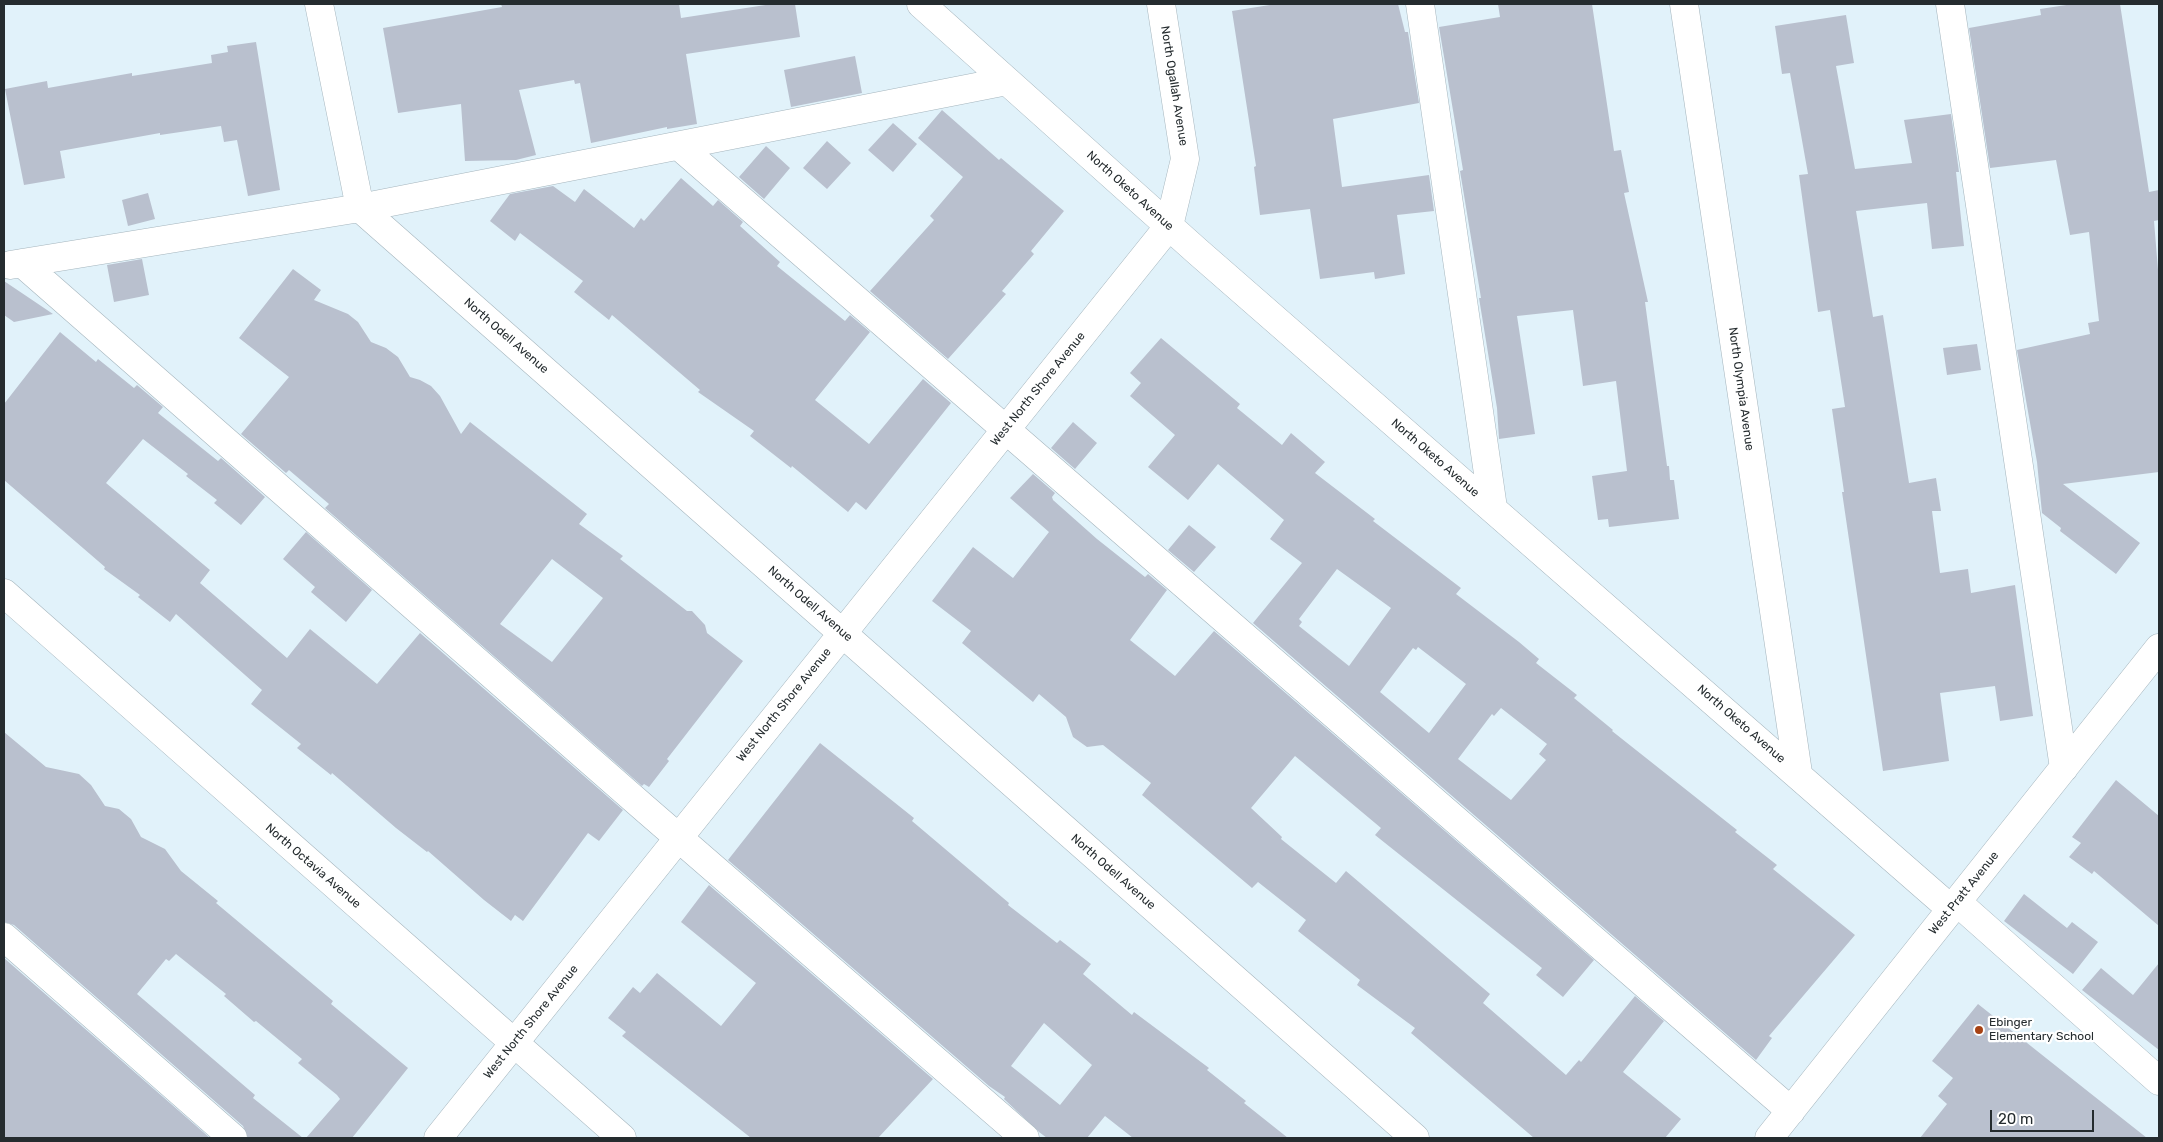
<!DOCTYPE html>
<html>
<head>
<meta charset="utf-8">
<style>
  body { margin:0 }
  #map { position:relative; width:2163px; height:1142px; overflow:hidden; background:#e1f2fa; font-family:Rubik,sans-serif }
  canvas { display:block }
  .frame { position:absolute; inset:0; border:5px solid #252c2f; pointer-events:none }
  .scale { position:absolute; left:1990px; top:1110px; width:104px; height:22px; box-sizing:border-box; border:2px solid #252c2f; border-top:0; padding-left:6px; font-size:15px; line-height:18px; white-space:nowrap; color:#252c2f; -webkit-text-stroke:4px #fff; paint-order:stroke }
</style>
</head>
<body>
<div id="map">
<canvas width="2163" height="1142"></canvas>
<div class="frame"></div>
<div class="scale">20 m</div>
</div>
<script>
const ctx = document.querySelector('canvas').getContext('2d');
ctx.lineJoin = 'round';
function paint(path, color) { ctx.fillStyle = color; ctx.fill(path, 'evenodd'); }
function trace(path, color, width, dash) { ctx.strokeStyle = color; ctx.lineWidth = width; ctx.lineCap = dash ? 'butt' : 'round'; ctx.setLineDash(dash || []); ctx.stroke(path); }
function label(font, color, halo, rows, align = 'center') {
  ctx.font = font + ' Rubik,sans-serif'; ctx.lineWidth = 4.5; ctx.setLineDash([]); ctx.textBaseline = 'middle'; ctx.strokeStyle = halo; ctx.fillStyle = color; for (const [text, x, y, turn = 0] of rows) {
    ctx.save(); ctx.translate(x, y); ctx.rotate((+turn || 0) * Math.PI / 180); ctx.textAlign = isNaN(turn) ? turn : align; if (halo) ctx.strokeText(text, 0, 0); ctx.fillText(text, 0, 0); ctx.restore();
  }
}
paint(new Path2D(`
  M 501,4 L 679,4 L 681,18 L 772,4 L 795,4 L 800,37 L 686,54 L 697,124 L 667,129 L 667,127 L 591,143 L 580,83 L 575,84 L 574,80 L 519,90 L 536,155 L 516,160 L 465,161 L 461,104 L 398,113 L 383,28 L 502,7 Z
  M 1276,4 L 1398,4 L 1405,32 L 1408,32 L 1419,103 L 1333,119 L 1342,187 L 1429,175 L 1434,211 L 1397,215 L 1405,274 L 1375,279 L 1374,272 L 1320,279 L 1310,209 L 1260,215 L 1254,167 L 1256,166 L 1232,11 Z
  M 1498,4 L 1592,4 L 1614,151 L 1621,150 L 1629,192 L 1624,193 L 1648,302 L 1645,302 L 1667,466 L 1669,466 L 1670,480 L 1674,480 L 1679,519 L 1609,527 L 1608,519 L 1598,520 L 1592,476 L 1627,471 L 1616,381 L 1583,386 L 1573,310 L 1517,316 L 1535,434 L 1499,439 L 1497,408 L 1479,298 L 1481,298 L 1460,171 L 1463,170 L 1439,27 L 1500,17 Z
  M 2073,4 L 2120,4 L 2149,192 L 2159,190 L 2159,220 L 2154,221 L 2159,282 L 2159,472 L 2063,484 L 2140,543 L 2116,574 L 2060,531 L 2061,528 L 2042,513 L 2037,462 L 2017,350 L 2090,334 L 2088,323 L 2099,321 L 2089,232 L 2070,235 L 2056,160 L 1990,168 L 1969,28 L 2041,15 L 2040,9 Z
  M 1846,15 L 1854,63 L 1836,66 L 1855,169 L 1912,163 L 1904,120 L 1951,114 L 1959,172 L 1956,172 L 1964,246 L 1932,249 L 1927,203 L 1856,211 L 1873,317 L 1883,315 L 1909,483 L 1936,478 L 1941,511 L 1932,511 L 1940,573 L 1968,569 L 1971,593 L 2015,585 L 2033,716 L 2000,721 L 1995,686 L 1940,693 L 1949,761 L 1883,771 L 1842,492 L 1844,492 L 1832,409 L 1845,407 L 1830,310 L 1818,312 L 1799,175 L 1808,174 L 1790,73 L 1782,74 L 1775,26 Z
  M 256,42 L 280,190 L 248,196 L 237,140 L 224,142 L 221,126 L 160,135 L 160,133 L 60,151 L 65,178 L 24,185 L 5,89 L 47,81 L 48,88 L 132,73 L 132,76 L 212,63 L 211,55 L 228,52 L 227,46 Z
  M 855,56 L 862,93 L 791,107 L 784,70 Z
  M 942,110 L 999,160 L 1001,158 L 1064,211 L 1031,251 L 1034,254 L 1002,291 L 1006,294 L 948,359 L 870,291 L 934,220 L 930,216 L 963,177 L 918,138 Z
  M 893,123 L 917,144 L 893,172 L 868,150 Z
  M 827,141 L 851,163 L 827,189 L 803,168 Z
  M 766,146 L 790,168 L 764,199 L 739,177 Z
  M 681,178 L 713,206 L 718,200 L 743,222 L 740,226 L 780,262 L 777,266 L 845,321 L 850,315 L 870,332 L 815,400 L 869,444 L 923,379 L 951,403 L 866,510 L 856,502 L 848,512 L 792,466 L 791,468 L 750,436 L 754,431 L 698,392 L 700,390 L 612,315 L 609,320 L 574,292 L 583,281 L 520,233 L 515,241 L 490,221 L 510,194 L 553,186 L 575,202 L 584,189 L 634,228 L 641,218 L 644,221 Z
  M 148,193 L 155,219 L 128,226 L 122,200 Z
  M 142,259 L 149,295 L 114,302 L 107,265 Z
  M 293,269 L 321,290 L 314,300 L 348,314 L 358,322 L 371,342 L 386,348 L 398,357 L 410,377 L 420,380 L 431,386 L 440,396 L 461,434 L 470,422 L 587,514 L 579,524 L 623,556 L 620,559 L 687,611 L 692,611 L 705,625 L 707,633 L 743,661 L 667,759 L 669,761 L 649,787 L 644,784 L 642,786 L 325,508 L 329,504 L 289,470 L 286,473 L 241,434 L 289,377 L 239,338 ZM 552,559 L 603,598 L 552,662 L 500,624 Z
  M 4,281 L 53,314 L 14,322 L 4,315 Z
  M 60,332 L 96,362 L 98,359 L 134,388 L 137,385 L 163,407 L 158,413 L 218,461 L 221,458 L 265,497 L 241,525 L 214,503 L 217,500 L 186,476 L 188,474 L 143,439 L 106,483 L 210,570 L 200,583 L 287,658 L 310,629 L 377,684 L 420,633 L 623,810 L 599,841 L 588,833 L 523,921 L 515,915 L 511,921 L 484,900 L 428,851 L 427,852 L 396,828 L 332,773 L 331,775 L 297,748 L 301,744 L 251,704 L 262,690 L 176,614 L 170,622 L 138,597 L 140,595 L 104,569 L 105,567 L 4,480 L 4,404 Z
  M 1161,338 L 1240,404 L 1237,408 L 1282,445 L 1291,433 L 1325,462 L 1315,473 L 1375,519 L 1373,521 L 1461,588 L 1456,594 L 1519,642 L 1539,659 L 1536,663 L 1577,695 L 1574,698 L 1613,730 L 1612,731 L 1737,830 L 1735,832 L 1777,865 L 1773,869 L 1855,935 L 1769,1036 L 1772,1038 L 1756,1060 L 1253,623 L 1302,563 L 1270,539 L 1284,520 L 1218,464 L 1188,500 L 1148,467 L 1175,435 L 1130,396 L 1141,383 L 1130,373 ZM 1337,569 L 1391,608 L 1349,666 L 1299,626 L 1302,622 L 1299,619 ZM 1418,647 L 1466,684 L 1429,733 L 1380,692 L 1413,648 L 1416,650 ZM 1501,708 L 1547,744 L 1539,754 L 1546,760 L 1511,800 L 1458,759 L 1492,714 L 1494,716 Z
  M 1977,344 L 1981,370 L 1947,375 L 1943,348 Z
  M 1073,422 L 1097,443 L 1075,469 L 1051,448 Z
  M 1033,474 L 1055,493 L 1052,497 L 1053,500 L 1097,539 L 1145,577 L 1148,574 L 1167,590 L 1130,640 L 1175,676 L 1214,631 L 1594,960 L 1563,997 L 1536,975 L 1542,968 L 1375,835 L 1381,828 L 1295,756 L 1251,808 L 1282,837 L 1281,839 L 1336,883 L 1346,871 L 1490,994 L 1483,1003 L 1566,1075 L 1579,1060 L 1581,1062 L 1635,996 L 1664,1021 L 1623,1072 L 1681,1119 L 1665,1138 L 1534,1138 L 1411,1033 L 1415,1028 L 1357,985 L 1360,980 L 1298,931 L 1306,920 L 1258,882 L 1252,888 L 1142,795 L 1151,783 L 1103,745 L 1087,747 L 1073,737 L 1066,717 L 1039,694 L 1033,702 L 962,643 L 971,631 L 932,601 L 973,547 L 1013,578 L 1049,532 L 1010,498 Z
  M 1189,525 L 1216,547 L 1194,572 L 1168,550 Z
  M 306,532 L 372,590 L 346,622 L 311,592 L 315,587 L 283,559 Z
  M 4,732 L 46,767 L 79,774 L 91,785 L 105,806 L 119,809 L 131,819 L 141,837 L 165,849 L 181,871 L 218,901 L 216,903 L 333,1001 L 331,1004 L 408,1068 L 352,1138 L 306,1138 L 340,1099 L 337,1095 L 298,1063 L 302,1059 L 256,1021 L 254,1022 L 224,996 L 226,994 L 176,954 L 169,961 L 166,959 L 137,994 L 255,1095 L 253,1098 L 303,1138 L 248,1138 L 243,1126 L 14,925 L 4,922 Z
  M 820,743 L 914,818 L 912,821 L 1009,903 L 1008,905 L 1057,943 L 1060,940 L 1091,964 L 1083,974 L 1132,1015 L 1134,1012 L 1209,1068 L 1207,1070 L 1246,1101 L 1244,1103 L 1288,1138 L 1133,1138 L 1105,1116 L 1087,1138 L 1047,1138 L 1039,1132 L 1004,1099 L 1005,1097 L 989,1086 L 728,860 ZM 1044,1023 L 1092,1065 L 1060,1105 L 1011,1066 Z
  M 2116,780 L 2159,816 L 2159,926 L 2094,871 L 2092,874 L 2069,857 L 2081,843 L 2072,837 Z
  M 709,885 L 933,1079 L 878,1138 L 751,1138 L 622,1036 L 626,1032 L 608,1018 L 633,987 L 640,993 L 657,973 L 721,1026 L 756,983 L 681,922 Z
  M 2024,894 L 2067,928 L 2072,922 L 2098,942 L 2073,974 L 2004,921 Z
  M 4,958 L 210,1138 L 4,1138 Z
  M 2159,963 L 2159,1050 L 2082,990 L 2101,968 L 2133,995 Z
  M 1978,1004 L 2090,1093 L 2147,1138 L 1920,1138 L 1947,1104 L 1938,1096 L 1953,1078 L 1932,1061 Z`), '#b9c0ce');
const minor = new Path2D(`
  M 319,4 L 360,208 L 1415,1138
  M 921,4 L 1198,252 L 1951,909
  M 1420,4 L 1493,508
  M 1684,4 L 1798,773
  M 1950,4 L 2064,768
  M 679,146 L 1791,1111
  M 22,263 L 643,807 L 1025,1138
  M 10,265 L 360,208 L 1007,81
  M 4,593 L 622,1138
  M 1957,902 L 2159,1081
  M 4,937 L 233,1138
  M 438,1138 L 1169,226 L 1185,159 L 1161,4
  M 1769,1138 L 2159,648`);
trace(minor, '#a5b5bd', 29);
trace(minor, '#fff', 28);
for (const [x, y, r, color] of [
  [1979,1030,5,"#a74214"]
]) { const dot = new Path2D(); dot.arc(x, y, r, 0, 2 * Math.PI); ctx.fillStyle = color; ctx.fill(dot); trace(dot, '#fff', 2); }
label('12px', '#252c2f', '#fff', [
  ["North Ogallah Avenue",1174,86,81],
  ["North Oketo Avenue",1130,191,42],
  ["North Odell Avenue",506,336,41],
  ["West North Shore Avenue",1038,389,-51],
  ["North Olympia Avenue",1741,389,82],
  ["North Oketo Avenue",1435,458,41],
  ["North Odell Avenue",810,604,41],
  ["West North Shore Avenue",784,705,-51],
  ["North Oketo Avenue",1741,724,41],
  ["North Octavia Avenue",313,866,41],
  ["North Odell Avenue",1113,872,41],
  ["West Pratt Avenue",1964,893,-51],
  ["West North Shore Avenue",531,1022,-51]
]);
label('12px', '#252c2f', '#fff', [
  ["Ebinger",1989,1023],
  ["Elementary School",1989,1037]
], 'left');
</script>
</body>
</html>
